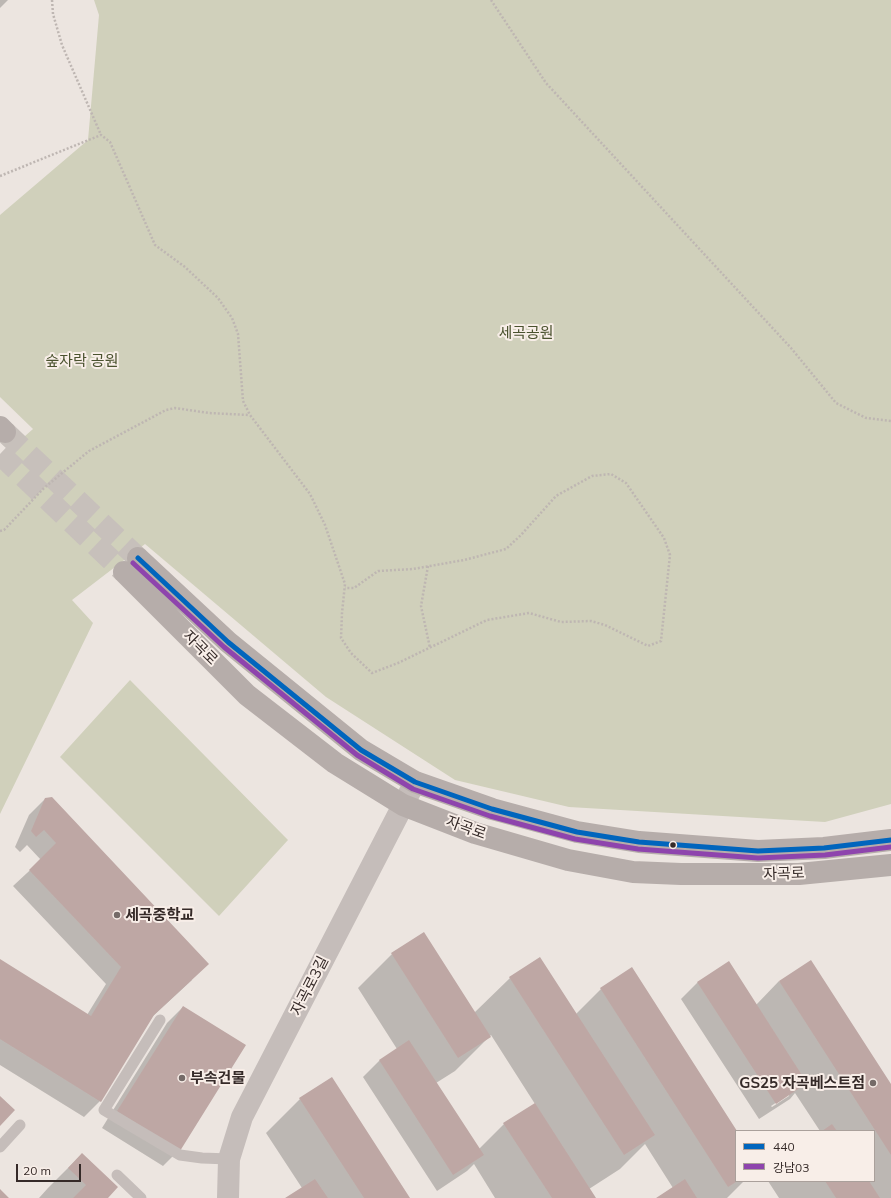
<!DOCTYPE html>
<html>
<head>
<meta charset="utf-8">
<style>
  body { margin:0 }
  #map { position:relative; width:891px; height:1198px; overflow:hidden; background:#ece5e0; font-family:Mulish,"Noto Sans KR",sans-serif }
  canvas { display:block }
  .legend { position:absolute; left:735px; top:1130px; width:140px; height:52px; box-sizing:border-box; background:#f8eee8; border:1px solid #aaa09b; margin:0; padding:5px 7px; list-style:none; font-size:12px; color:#352a28 }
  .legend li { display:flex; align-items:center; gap:8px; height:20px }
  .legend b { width:20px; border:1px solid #aaa09b }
  .scale { position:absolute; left:16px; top:1164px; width:65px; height:18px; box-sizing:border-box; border:2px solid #352a28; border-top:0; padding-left:5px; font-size:12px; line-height:14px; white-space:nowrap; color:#352a28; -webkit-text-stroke:3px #f8eee8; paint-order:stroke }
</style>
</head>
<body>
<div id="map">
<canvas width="891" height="1198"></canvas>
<ul class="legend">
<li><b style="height:5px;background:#0065bd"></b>440</li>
<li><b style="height:5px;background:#8e44ad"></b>강남03</li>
</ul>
<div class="scale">20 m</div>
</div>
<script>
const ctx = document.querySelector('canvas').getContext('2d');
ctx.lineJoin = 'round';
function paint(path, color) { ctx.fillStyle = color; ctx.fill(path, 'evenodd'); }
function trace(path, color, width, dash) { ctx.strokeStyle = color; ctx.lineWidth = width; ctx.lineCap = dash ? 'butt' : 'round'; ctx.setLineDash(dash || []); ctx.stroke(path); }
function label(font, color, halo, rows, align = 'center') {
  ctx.font = font + ' Mulish,"Noto Sans KR",sans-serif'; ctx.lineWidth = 4; ctx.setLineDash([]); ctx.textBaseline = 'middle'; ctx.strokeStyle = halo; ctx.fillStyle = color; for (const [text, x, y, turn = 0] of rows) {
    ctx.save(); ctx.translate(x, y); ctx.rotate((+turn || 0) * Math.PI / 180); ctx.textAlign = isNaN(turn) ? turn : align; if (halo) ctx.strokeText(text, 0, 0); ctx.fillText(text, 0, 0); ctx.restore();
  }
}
paint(new Path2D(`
  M 94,0 L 891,0 L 891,804 L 825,822 L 569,807 L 455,780 L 326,697 L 145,544 L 72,600 L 93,623 L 0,814 L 0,458 L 33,429 L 0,397 L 0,215 L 88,140 L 99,15 Z
  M 130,680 L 288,840 L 219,916 L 60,757 Z`), '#d0d0bb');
paint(new Path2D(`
  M 0,0 L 8,0 L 0,8 Z
  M 45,799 L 192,980 L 152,1017 L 100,1101 L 84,1117 L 0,1065 L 0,961 L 87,1015 L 106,984 L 13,886 L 41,860 L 27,845 L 20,852 L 15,847 L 29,815 Z
  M 392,954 L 474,1013 L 510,978 L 576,1014 L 601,989 L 736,1131 L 736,1181 L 744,1181 L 727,1198 L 658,1198 L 673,1188 L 645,1144 L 620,1169 L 589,1189 L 595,1198 L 495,1198 L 474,1164 L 467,1171 L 437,1191 L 363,1077 L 379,1061 L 397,1049 L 358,988 ZM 491,1035 L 535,1104 L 504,1124 L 479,1149 L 436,1083 L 455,1071 Z
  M 728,963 L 756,1005 L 779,981 L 891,1086 L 891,1198 L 779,1198 L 768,1181 L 874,1181 L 874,1131 L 820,1131 L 795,1093 L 790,1099 L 759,1119 L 681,999 L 697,983 ZM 789,1094 L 789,1096 L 772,1107 L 771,1106 Z
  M 183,1007 L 179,1150 L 163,1166 L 102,1128 L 167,1023 Z
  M 300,1099 L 409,1198 L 287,1198 L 302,1188 L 266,1133 Z
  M 82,1154 L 107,1198 L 39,1198 L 48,1188 Z`), '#0003');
paint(new Path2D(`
  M 52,797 L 209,964 L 154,1015 L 101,1102 L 0,1039 L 0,959 L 91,1016 L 121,967 L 29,870 L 56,843 L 44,830 L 36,837 L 31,831 L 45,798 Z
  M 424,932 L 491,1037 L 458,1058 L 391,953 Z
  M 540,957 L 655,1135 L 624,1155 L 509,977 Z
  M 811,960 L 891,1084 L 891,1155 L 779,981 Z
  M 729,961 L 807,1083 L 776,1104 L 697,982 Z
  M 632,967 L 737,1131 L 736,1131 L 736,1182 L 728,1187 L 600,988 Z
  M 183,1006 L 246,1045 L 180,1151 L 117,1111 Z
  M 409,1040 L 484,1155 L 453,1175 L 379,1060 Z
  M 332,1077 L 410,1198 L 364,1198 L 299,1098 Z
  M 0,1096 L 15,1110 L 0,1126 Z
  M 535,1103 L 596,1198 L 552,1198 L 503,1123 Z
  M 832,1124 L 837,1131 L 822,1131 Z
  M 82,1153 L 118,1187 L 108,1198 L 73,1198 L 86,1185 L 68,1168 Z
  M 315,1179 L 328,1198 L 285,1198 Z
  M 685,1179 L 697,1198 L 656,1198 Z
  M 825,1181 L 869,1181 L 880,1198 L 836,1198 Z
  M 0,1189 L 9,1198 L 0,1198 Z`), '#bea7a4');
trace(new Path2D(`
  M 5,432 L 138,558
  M 0,454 L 124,572`), '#c7c0bb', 22, [22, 11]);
trace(new Path2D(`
  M 52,0 L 53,14 L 62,45 L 101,135
  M 491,0 L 546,83 L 791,348 L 836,403 L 866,418 L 891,421
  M 0,176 L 101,135 L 110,142 L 155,245 L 185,267 L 218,298 L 232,318 L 238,334 L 243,401 L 250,415 L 310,494 L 325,525 L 345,584 L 342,613 L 341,638 L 351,653 L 372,673 L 398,663 L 487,620 L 529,613 L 561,622 L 591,621 L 605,625 L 648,646 L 661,641 L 670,555 L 664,538 L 626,483 L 611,474 L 592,476 L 556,496 L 521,535 L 506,549 L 464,560 L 413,569 L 378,571 L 354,588 L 345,588
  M 0,531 L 4,530 L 44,488 L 89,451 L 166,410 L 175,408 L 209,413 L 249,415
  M 428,566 L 421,606 L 430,648`), '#beb6b2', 2.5, [2, 2]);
trace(new Path2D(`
  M 160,1020 L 104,1110 L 180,1155 L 202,1158 L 229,1159
  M 0,1147 L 20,1125
  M 117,1175 L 141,1198`), '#c5bdba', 11);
trace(new Path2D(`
  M 228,1198 L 229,1159 L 242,1117 L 415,782`), '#c5bdba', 22);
trace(new Path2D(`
  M 0,427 L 5,432
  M 138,558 L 228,642 L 361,750 L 415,782 L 492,809 L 577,832 L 639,842 L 758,851 L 824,848 L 891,840
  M 124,572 L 247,695 L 335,763 L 403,805 L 475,833 L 568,860 L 633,872 L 681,874 L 799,874 L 891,865`), '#b6adaa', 22);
trace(new Path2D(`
  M 138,558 L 228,642 L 361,750 L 415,782 L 492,809 L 577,832 L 639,842 L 758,851 L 824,848 L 891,840`), '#0065bd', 5);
trace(new Path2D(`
  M 133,563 L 224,647 L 357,755 L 413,789 L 490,816 L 575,839 L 638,849 L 758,858 L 825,855 L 891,847`), '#8e44ad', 5);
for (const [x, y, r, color] of [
  [673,845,3.5,"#352a28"],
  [117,915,4,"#756b68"],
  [182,1078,4,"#756b68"],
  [873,1083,4,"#756b68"]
]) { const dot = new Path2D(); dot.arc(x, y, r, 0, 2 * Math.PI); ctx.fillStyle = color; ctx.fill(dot); trace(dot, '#f8eee8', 1.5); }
label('15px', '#4a522e', '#f8eee8', [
  ["세곡공원",526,333],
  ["숲자락 공원",82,361]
]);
label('15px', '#352a28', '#f8eee8', [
  ["자곡로",200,648,45],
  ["자곡로",466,828,20],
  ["자곡로",784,874,-2],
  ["자곡로3길",310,986,-63]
]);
label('bold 15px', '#352a28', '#f8eee8', [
  ["세곡중학교",125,915],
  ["부속건물",190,1078],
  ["GS25 자곡베스트점",865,1083,"right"]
], 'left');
</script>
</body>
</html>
